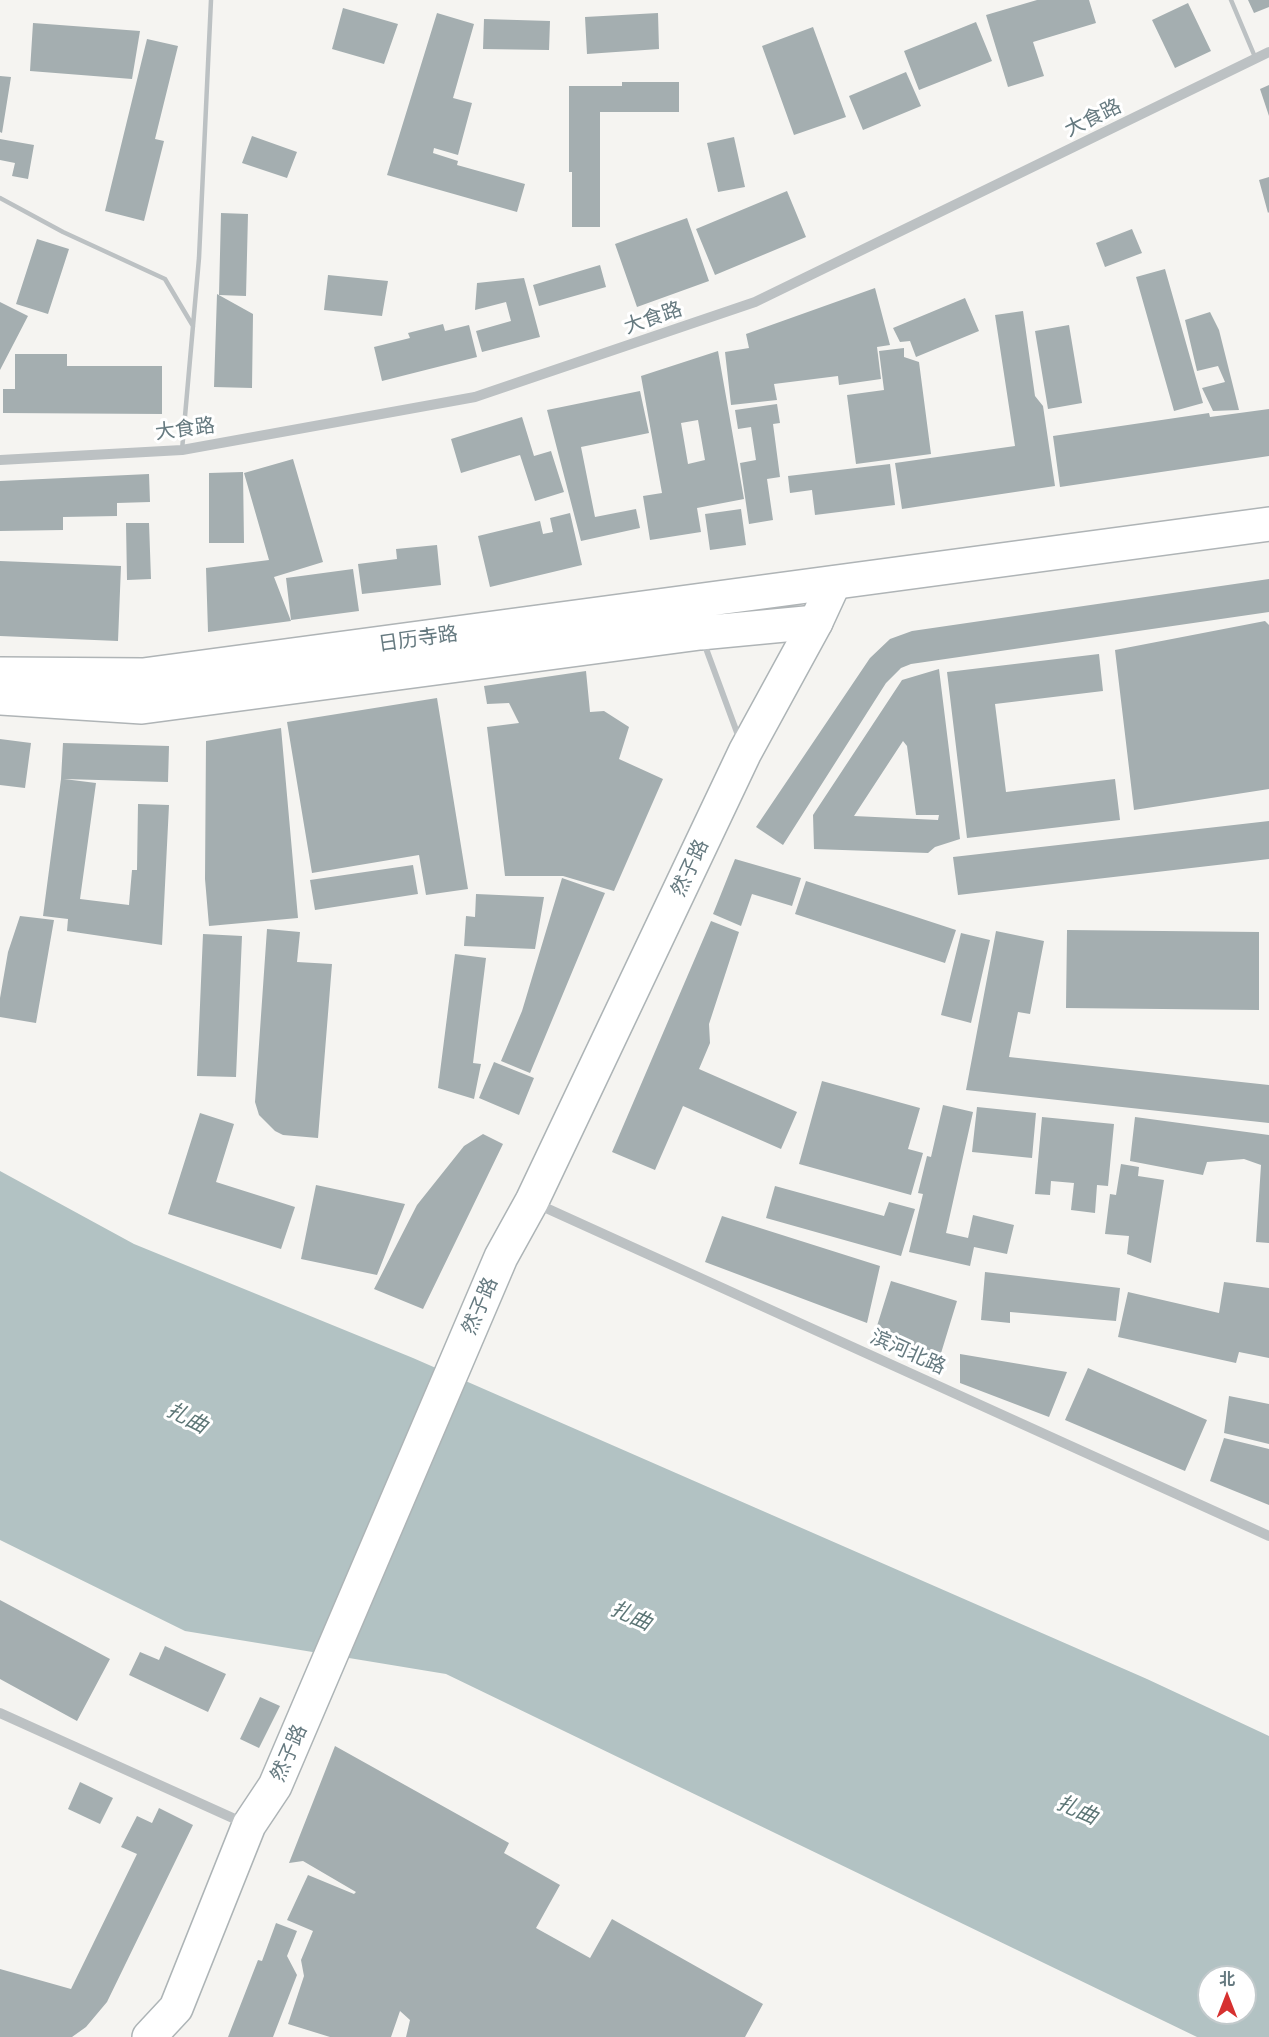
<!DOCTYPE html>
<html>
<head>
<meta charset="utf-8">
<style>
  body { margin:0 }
  #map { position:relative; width:1269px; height:2037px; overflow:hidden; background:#f5f4f1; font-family:"Asap Condensed","Noto Sans SC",sans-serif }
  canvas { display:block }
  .north { position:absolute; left:1197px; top:1965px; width:60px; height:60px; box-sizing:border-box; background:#fff; border:2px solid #c2cacc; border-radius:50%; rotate:0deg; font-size:16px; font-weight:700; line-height:24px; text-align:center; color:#667a80 }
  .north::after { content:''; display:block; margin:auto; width:21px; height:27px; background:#d63130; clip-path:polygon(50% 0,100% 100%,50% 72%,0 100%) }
</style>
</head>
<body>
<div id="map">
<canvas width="1269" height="2037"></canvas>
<div class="north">北</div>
</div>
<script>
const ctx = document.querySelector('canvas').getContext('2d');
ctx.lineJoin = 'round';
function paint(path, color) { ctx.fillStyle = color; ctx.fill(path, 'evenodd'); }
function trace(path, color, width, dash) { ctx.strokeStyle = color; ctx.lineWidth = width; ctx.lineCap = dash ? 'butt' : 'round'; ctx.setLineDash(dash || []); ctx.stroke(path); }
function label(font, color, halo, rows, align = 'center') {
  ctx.font = font + ' "Asap Condensed","Noto Sans SC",sans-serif'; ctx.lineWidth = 6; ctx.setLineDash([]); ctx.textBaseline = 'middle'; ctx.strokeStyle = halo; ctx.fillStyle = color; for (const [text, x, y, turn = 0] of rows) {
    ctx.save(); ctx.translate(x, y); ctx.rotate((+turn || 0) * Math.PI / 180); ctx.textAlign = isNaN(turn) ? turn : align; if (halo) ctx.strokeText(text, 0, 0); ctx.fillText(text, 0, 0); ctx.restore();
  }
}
paint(new Path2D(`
  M 0,1171 L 134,1244 L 413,1358 L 1147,1679 L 1269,1736 L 1269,2037 L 1197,2037 L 446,1674 L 185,1631 L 0,1540 ZM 1209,1977 L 1245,1977 L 1245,2013 L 1209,2013 Z`), '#b2c2c3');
paint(new Path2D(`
  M 1037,0 L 1089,0 L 1096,23 L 1033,42 L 1044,76 L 1008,87 L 986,15 Z
  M 1248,0 L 1269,0 L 1269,7 L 1254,13 Z
  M 1188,3 L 1211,51 L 1175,68 L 1152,20 Z
  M 343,8 L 398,24 L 384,64 L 332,49 Z
  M 437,13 L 474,24 L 453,98 L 472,103 L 458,155 L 434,148 L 433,153 L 458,161 L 457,165 L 525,184 L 517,212 L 387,175 Z
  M 658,13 L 659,49 L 587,54 L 585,17 Z
  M 484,19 L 550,21 L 549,50 L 483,49 Z
  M 976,22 L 992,61 L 919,90 L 904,51 Z
  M 33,23 L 140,31 L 132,79 L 30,71 Z
  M 813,27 L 846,117 L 794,135 L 762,46 Z
  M 147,39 L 178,46 L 155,139 L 164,141 L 144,221 L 105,211 Z
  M 906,72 L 921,106 L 863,130 L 849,96 Z
  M 0,76 L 11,77 L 2,133 L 0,132 Z
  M 622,82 L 679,82 L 679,112 L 600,112 L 600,227 L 572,227 L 572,172 L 569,172 L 569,86 L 622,86 Z
  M 1269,85 L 1269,116 L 1260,89 Z
  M 252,136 L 297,152 L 287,178 L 242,163 Z
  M 734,137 L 745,187 L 718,192 L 707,143 Z
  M 0,139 L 34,145 L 28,179 L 12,176 L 15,163 L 0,160 Z
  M 1269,177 L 1269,212 L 1268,213 L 1259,180 Z
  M 787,191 L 806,237 L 715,275 L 696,229 Z
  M 221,213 L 248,214 L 246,296 L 219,295 Z
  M 687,218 L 709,281 L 637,307 L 615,244 Z
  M 1132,229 L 1142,253 L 1105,267 L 1096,243 Z
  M 37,239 L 69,249 L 48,314 L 16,304 Z
  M 600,265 L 606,287 L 539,306 L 533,285 Z
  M 1165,269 L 1203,403 L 1174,411 L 1136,277 Z
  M 328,275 L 388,281 L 382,316 L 324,310 Z
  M 524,278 L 540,337 L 482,352 L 476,331 L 511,321 L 506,302 L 475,310 L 477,283 Z
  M 875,288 L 890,345 L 877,347 L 881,379 L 839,385 L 838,376 L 774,384 L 777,400 L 731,405 L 725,352 L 749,348 L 746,334 Z
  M 217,294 L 253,314 L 252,388 L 214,387 Z
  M 965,298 L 979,331 L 916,357 L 910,341 L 900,342 L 893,328 Z
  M 0,302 L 28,316 L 0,370 Z
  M 1023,311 L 1035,396 L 1043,406 L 1055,486 L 902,509 L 895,463 L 1015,446 L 995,315 Z
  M 1210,312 L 1219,330 L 1239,410 L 1213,411 L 1202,388 L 1225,382 L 1218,366 L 1197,371 L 1185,320 Z
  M 443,324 L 445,331 L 469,325 L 477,357 L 382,381 L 374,347 L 410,338 L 408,333 Z
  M 1069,325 L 1082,403 L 1048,409 L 1035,331 Z
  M 904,348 L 904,357 L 919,362 L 931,454 L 856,464 L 847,395 L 884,390 L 879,351 Z
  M 718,351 L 744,499 L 697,508 L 701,532 L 650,540 L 643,496 L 662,493 L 641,376 ZM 698,420 L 705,460 L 688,464 L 681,423 Z
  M 15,354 L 67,354 L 67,366 L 162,366 L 162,414 L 3,413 L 3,389 L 15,389 Z
  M 640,391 L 649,433 L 581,447 L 595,517 L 636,509 L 640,528 L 581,541 L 547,410 Z
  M 777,404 L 780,423 L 773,424 L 780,477 L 767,479 L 773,520 L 749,524 L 740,463 L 756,460 L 751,427 L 738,429 L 735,410 Z
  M 1269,409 L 1269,456 L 1060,487 L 1053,436 L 1209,413 L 1210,417 Z
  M 522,417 L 534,456 L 551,451 L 564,492 L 535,501 L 520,455 L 461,473 L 451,439 Z
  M 293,459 L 323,562 L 274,577 L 291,621 L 208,632 L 206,568 L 269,560 L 244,473 Z
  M 890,464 L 895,505 L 815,515 L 812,490 L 790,493 L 788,476 Z
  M 243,472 L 244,543 L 209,543 L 209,473 Z
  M 149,474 L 150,502 L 117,503 L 117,516 L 63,517 L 63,530 L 0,531 L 0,481 Z
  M 741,509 L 746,545 L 710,550 L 705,514 Z
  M 570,513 L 582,565 L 490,587 L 478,536 L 540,521 L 543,534 L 553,532 L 550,518 Z
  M 126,523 L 149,523 L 151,579 L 127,580 Z
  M 437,545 L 441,585 L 362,594 L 358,564 L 397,559 L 396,549 Z
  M 0,561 L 121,566 L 118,641 L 0,636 Z
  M 353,569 L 359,611 L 291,620 L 286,578 Z
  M 1269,579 L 1269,612 L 911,664 L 901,668 L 886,683 L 783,845 L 756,827 L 870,658 L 890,639 L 912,631 Z
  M 1265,621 L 1269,625 L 1269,789 L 1134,810 L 1115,650 Z
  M 1099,654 L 1103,691 L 995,704 L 1006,792 L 1115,779 L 1120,820 L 967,838 L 947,672 Z
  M 939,669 L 960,839 L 935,847 L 928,853 L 814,849 L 813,815 L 902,680 ZM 903,741 L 907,746 L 916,815 L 939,815 L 938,820 L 854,816 Z
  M 586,671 L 590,712 L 604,711 L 629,727 L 619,759 L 663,779 L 614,891 L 563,876 L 505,876 L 487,727 L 519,723 L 509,703 L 487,704 L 484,686 Z
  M 437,698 L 468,889 L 426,895 L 419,855 L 312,873 L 287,722 Z
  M 281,728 L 298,918 L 209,926 L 205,879 L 206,741 Z
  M 0,739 L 31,743 L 25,788 L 0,785 Z
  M 63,743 L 169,746 L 168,782 L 64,779 L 96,783 L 80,899 L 129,905 L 132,870 L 137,870 L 138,804 L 169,805 L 162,945 L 67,931 L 68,919 L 43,916 L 61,779 Z
  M 1269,821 L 1269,859 L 958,895 L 953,857 Z
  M 735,859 L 801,878 L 792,906 L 752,894 L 741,926 L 713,914 Z
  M 413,865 L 418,894 L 315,910 L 310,880 Z
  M 562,878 L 605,893 L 530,1073 L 501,1061 L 522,1011 Z
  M 806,881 L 956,930 L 945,963 L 795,914 Z
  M 476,894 L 544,897 L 535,949 L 464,946 L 466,916 L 475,917 Z
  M 20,916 L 54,920 L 36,1023 L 0,1017 L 0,998 L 8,952 Z
  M 711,921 L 739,932 L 709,1024 L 710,1043 L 699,1069 L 797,1112 L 781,1149 L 683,1106 L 655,1170 L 612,1152 Z
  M 267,929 L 300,932 L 297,962 L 332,964 L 318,1138 L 283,1135 L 275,1131 L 259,1115 L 255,1102 Z
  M 1067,930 L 1259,932 L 1259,1010 L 1066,1008 Z
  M 996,931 L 1044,941 L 1030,1014 L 1018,1012 L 1009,1057 L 1269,1085 L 1269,1123 L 966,1090 Z
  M 961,933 L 990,940 L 971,1023 L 941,1015 Z
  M 203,934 L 242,936 L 236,1077 L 197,1076 Z
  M 455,954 L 486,958 L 473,1063 L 481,1064 L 474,1099 L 438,1088 Z
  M 494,1062 L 534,1078 L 519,1115 L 479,1098 Z
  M 822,1081 L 920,1108 L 908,1149 L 923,1153 L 911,1195 L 799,1164 Z
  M 943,1105 L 973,1112 L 946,1233 L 968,1238 L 973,1215 L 1014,1225 L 1007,1254 L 974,1247 L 970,1266 L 909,1252 L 923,1194 L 918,1193 L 927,1156 L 931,1157 Z
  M 977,1107 L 1036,1113 L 1032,1158 L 972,1152 Z
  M 200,1113 L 234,1124 L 216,1182 L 295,1207 L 281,1249 L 168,1214 Z
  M 1042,1117 L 1114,1124 L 1108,1186 L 1097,1185 L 1095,1213 L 1071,1210 L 1074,1183 L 1051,1181 L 1050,1195 L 1035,1194 Z
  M 1135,1117 L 1269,1135 L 1269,1243 L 1256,1242 L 1261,1165 L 1244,1159 L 1207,1162 L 1203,1175 L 1130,1161 Z
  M 483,1134 L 503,1144 L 423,1309 L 374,1289 L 417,1205 L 464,1146 Z
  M 1121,1164 L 1139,1167 L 1138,1176 L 1164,1180 L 1151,1263 L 1127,1254 L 1129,1236 L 1105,1234 L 1110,1194 L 1116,1195 Z
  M 316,1185 L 405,1204 L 377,1275 L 301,1259 Z
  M 775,1186 L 884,1216 L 889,1202 L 915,1209 L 901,1256 L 766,1218 Z
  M 722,1216 L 880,1266 L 867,1323 L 705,1262 Z
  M 985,1272 L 1120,1288 L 1116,1321 L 1010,1312 L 1010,1323 L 981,1320 Z
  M 891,1281 L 957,1301 L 938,1363 L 872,1342 Z
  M 1224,1282 L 1269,1288 L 1269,1358 L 1239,1352 L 1236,1363 L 1118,1337 L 1128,1292 L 1219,1313 Z
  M 960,1354 L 1067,1372 L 1049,1417 L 960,1383 Z
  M 1088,1368 L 1207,1420 L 1185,1471 L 1065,1420 Z
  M 1229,1396 L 1269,1404 L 1269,1444 L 1224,1433 Z
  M 1224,1438 L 1269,1449 L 1269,1505 L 1210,1481 Z
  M 0,1600 L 110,1659 L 77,1721 L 0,1679 Z
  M 165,1646 L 226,1674 L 208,1712 L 129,1675 L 140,1652 L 159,1660 Z
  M 260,1697 L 280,1706 L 259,1748 L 240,1739 Z
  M 335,1746 L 509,1843 L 504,1853 L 560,1885 L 536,1928 L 590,1958 L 612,1919 L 763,2004 L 745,2037 L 406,2037 L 410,2020 L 400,2011 L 391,2037 L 330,2037 L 288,2024 L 304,1976 L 301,1960 L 313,1931 L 287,1920 L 308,1875 L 354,1894 L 356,1892 L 303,1861 L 289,1863 Z
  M 80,1782 L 113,1798 L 100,1824 L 68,1809 Z
  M 159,1808 L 193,1825 L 107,2002 L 86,2027 L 72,2037 L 0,2037 L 0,1969 L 71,1989 L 137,1854 L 121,1847 L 137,1816 L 152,1823 Z
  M 276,1923 L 297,1931 L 287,1956 L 297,1975 L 273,2037 L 228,2037 L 258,1960 L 262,1961 Z`), '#a4aeb0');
const primary = new Path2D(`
  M 149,2037 L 176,2008 L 249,1825 L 275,1786 L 501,1257 L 532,1201 L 745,752 L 816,622 L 834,583`);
const trunk = new Path2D(`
  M 0,674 L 143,675 L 1269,524
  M 0,698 L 142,707 L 700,633 L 816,622`);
trace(primary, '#adb4b6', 36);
trace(trunk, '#afb4b6', 36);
trace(new Path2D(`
  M 1231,0 L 1255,57
  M 0,198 L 63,232 L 165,279 L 193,326
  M 182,450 L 199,258 L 211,0`), '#bcc1c3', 4.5);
trace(new Path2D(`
  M 704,643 L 739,738`), '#bcc1c3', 6);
trace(new Path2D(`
  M 0,460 L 182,450 L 475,397 L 755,302 L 1269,52
  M 535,1203 L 1269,1536
  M 0,1713 L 246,1824`), '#bcc1c3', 10);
trace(primary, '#fff', 33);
trace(trunk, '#fff', 33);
label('20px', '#667a80', '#fff', [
  ["大食路",1093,118,-26],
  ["大食路",653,318,-19],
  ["大食路",185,429,-7],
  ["日历寺路",418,639,-8],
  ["然子路",690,868,-65],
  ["然子路",480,1306,-67],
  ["滨河北路",908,1352,24],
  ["然子路",289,1753,-66]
]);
label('italic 21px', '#5d7676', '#fff', [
  ["扎曲",187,1418,27],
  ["扎曲",631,1616,24],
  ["扎曲",1077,1810,24]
]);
</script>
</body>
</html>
